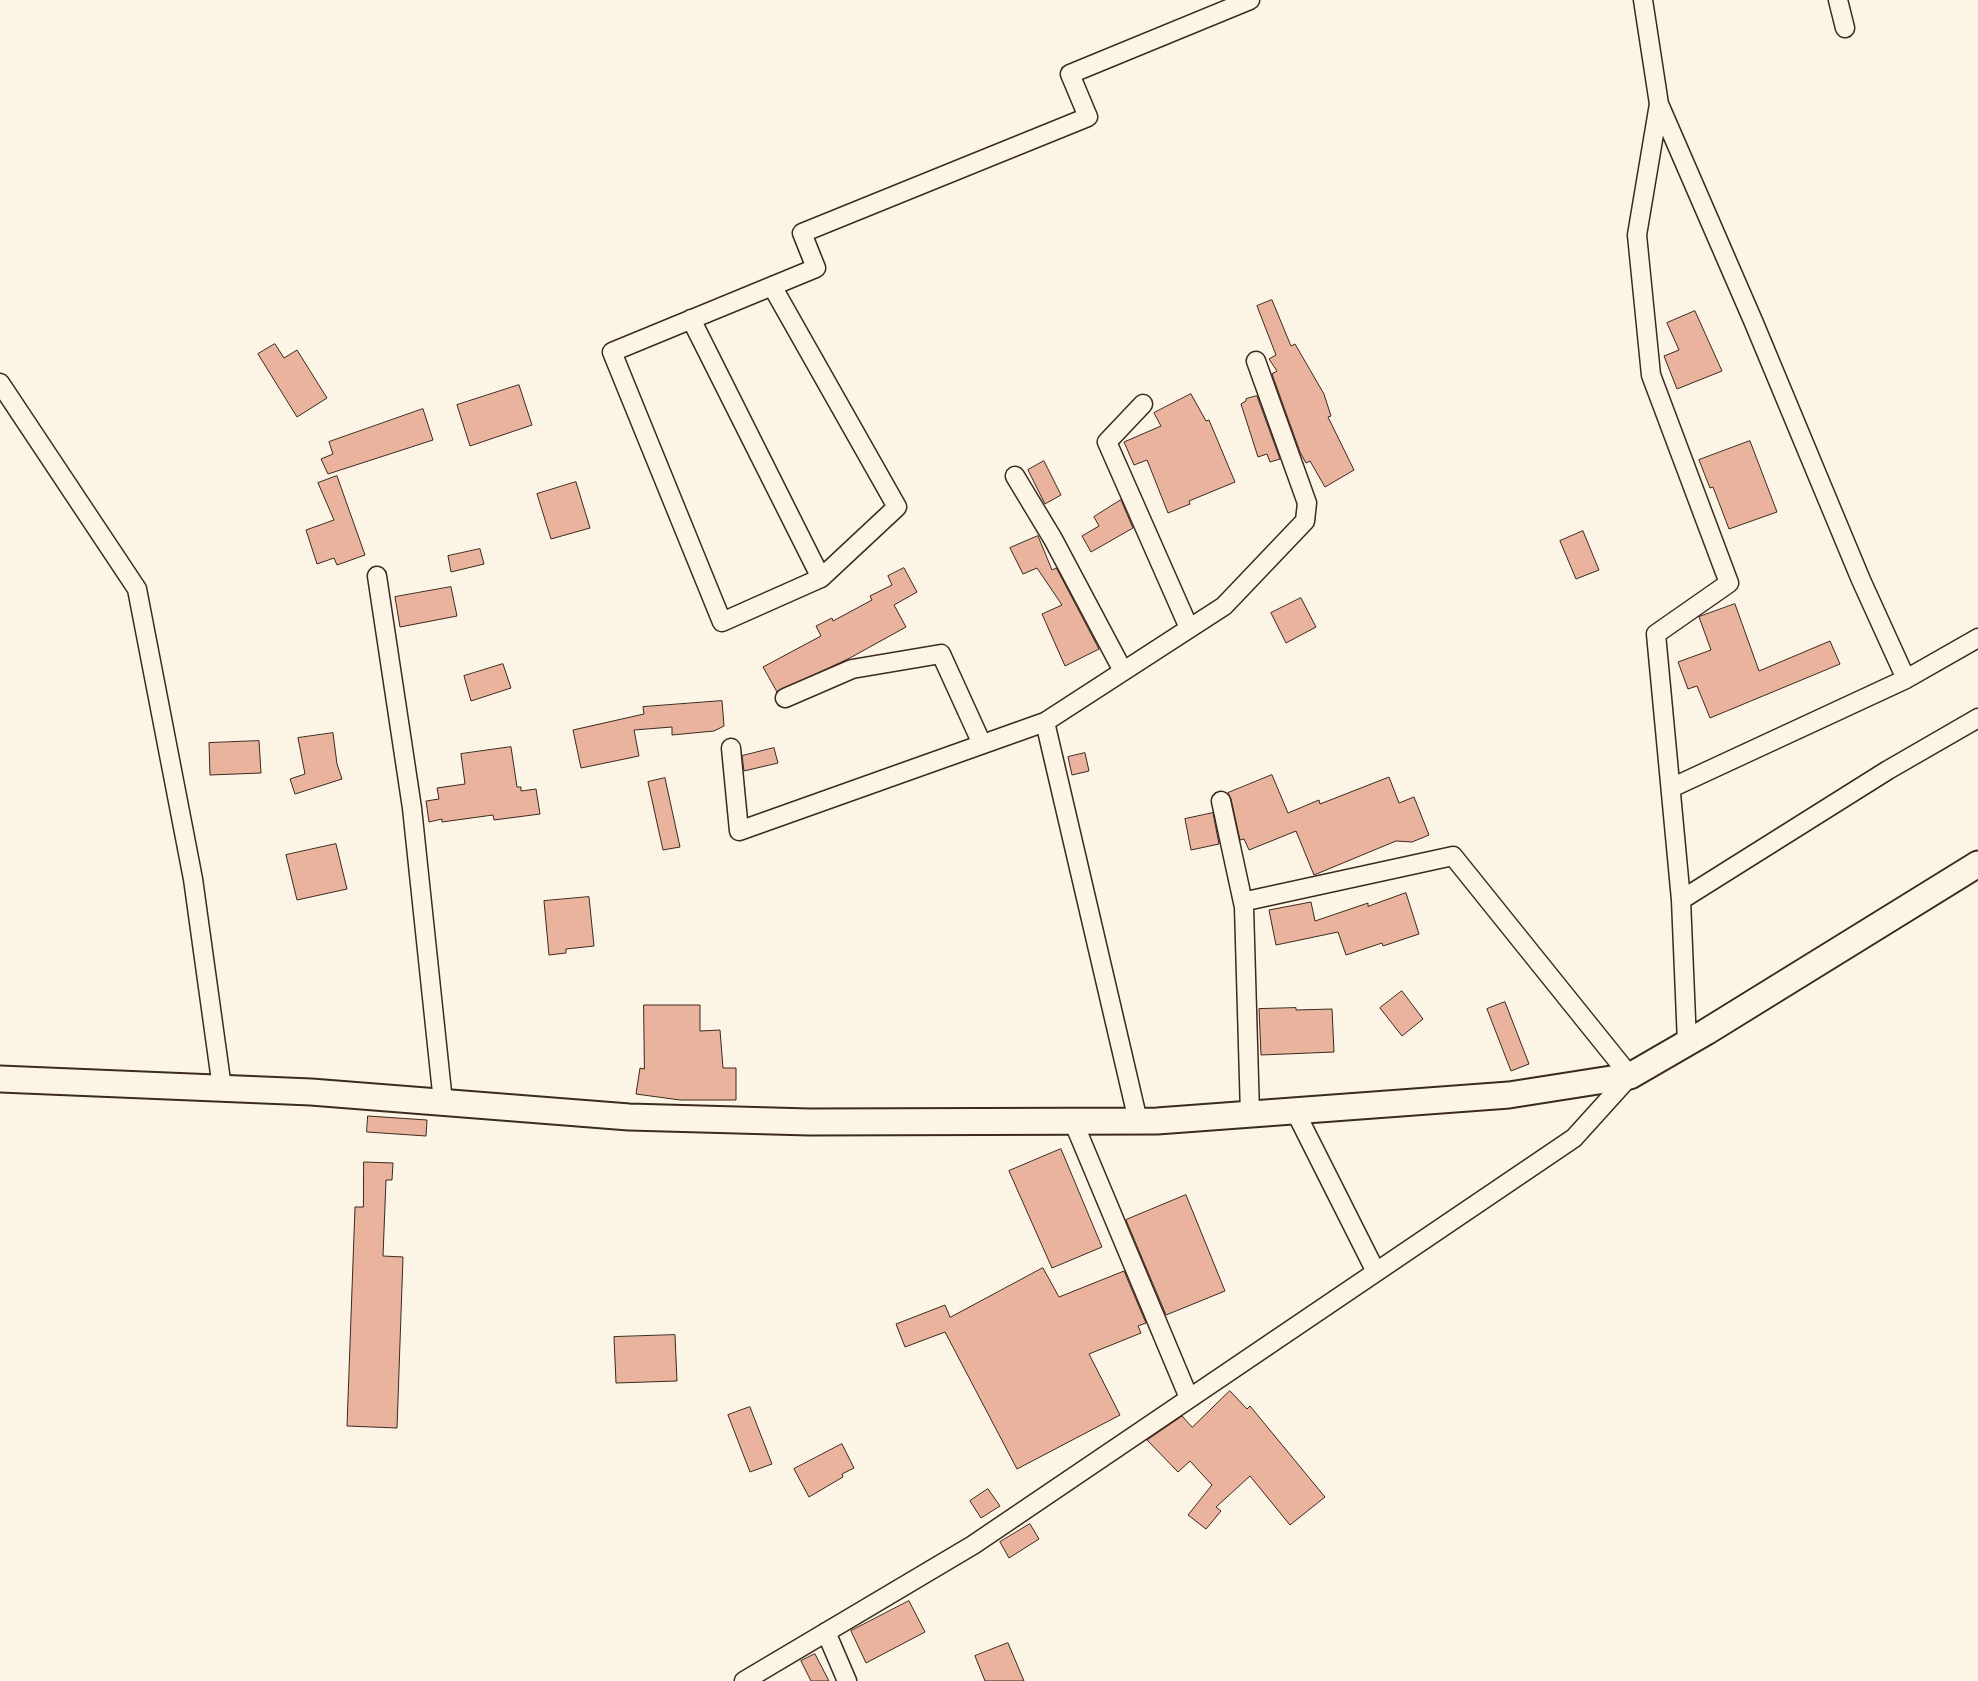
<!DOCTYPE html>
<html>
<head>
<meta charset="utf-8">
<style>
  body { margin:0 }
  canvas { display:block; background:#fcf5e5 }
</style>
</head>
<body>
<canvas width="1978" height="1681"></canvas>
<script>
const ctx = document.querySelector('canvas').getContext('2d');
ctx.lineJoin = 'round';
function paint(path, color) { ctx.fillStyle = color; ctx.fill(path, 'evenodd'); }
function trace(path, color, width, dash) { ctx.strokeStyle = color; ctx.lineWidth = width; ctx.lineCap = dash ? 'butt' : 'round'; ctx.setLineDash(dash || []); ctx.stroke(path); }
const building = new Path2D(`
  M 1272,300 L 1291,346 L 1295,344 L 1324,394 L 1331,416 L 1328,417 L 1354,470 L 1325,487 L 1310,461 L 1306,463 L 1300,452 L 1272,374 L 1277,371 L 1269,359 L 1276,355 L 1257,306 Z
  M 1695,311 L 1722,371 L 1677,389 L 1664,356 L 1679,350 L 1667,323 Z
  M 275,344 L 284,358 L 297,350 L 327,398 L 297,417 L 258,354 Z
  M 519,385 L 532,425 L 470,446 L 457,405 Z
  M 1191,394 L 1206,421 L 1209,420 L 1235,482 L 1189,501 L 1190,504 L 1168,513 L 1147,460 L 1134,465 L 1124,442 L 1161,426 L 1154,413 Z
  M 1257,396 L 1280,459 L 1270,462 L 1267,454 L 1258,457 L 1241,404 L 1246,401 L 1246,399 Z
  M 423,409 L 433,440 L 328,474 L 321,459 L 333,454 L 329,442 Z
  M 1750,441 L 1777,512 L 1729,529 L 1713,487 L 1710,488 L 1699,460 Z
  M 1044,461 L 1061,495 L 1045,504 L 1028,470 Z
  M 337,476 L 365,555 L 337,565 L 334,558 L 317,564 L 306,530 L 334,520 L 318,483 Z
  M 576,482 L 590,528 L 551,539 L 537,494 Z
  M 1121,500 L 1133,528 L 1091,552 L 1082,536 L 1099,526 L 1094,517 Z
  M 1583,531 L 1599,570 L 1576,579 L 1560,541 Z
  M 1038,536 L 1052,570 L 1056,568 L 1058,571 L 1099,649 L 1065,666 L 1042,614 L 1062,605 L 1037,568 L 1023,574 L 1010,548 Z
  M 480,549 L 484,564 L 451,572 L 448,556 Z
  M 904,568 L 917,592 L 894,605 L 906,627 L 848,659 L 777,692 L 763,667 L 821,636 L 816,626 L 832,618 L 833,621 L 872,600 L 870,596 L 892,585 L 888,576 Z
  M 451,587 L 457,616 L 400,627 L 395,597 Z
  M 1301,598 L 1316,627 L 1286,643 L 1271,613 Z
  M 1735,604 L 1759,671 L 1830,641 L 1840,664 L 1710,718 L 1697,686 L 1688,689 L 1678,662 L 1711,650 L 1699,617 Z
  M 503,664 L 511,688 L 471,701 L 464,676 Z
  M 722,701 L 724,726 L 714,731 L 672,735 L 672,727 L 634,730 L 639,756 L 581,768 L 573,730 L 644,714 L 643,707 Z
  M 333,733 L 337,764 L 342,779 L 295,794 L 290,779 L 305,774 L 298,738 Z
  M 259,741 L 261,773 L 210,775 L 209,743 Z
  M 511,747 L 517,787 L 521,787 L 521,791 L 536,789 L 540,814 L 494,820 L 493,815 L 442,822 L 442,819 L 429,822 L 426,801 L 439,799 L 437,788 L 465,784 L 461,754 Z
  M 774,748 L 778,763 L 744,771 L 742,756 Z
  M 1085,753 L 1089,771 L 1072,775 L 1068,757 Z
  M 1272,775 L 1288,813 L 1319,800 L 1320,804 L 1389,777 L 1399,803 L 1414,797 L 1429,835 L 1412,842 L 1396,841 L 1314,875 L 1296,831 L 1249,850 L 1244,839 L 1240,840 L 1231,799 L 1228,793 Z
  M 665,778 L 680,847 L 663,850 L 648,782 Z
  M 1213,813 L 1219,844 L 1191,850 L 1185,819 Z
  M 336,844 L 347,889 L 297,900 L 286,855 Z
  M 1406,893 L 1419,934 L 1383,946 L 1382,943 L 1346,955 L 1338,932 L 1276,945 L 1269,910 L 1311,902 L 1315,921 L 1368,903 L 1368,906 Z
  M 589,897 L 594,946 L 566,949 L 566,953 L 549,955 L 544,901 Z
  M 1402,991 L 1423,1019 L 1402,1036 L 1380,1008 Z
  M 1505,1002 L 1529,1064 L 1511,1071 L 1487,1009 Z
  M 644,1005 L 700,1005 L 700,1031 L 720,1030 L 723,1068 L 736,1068 L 736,1100 L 680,1100 L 636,1094 L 640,1068 L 644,1069 Z
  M 1296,1008 L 1296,1010 L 1332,1009 L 1334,1052 L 1261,1055 L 1259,1009 Z
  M 368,1116 L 427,1120 L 426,1136 L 367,1132 Z
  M 1061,1149 L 1102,1247 L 1052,1268 L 1009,1171 Z
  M 364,1162 L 393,1163 L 392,1180 L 386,1180 L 383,1256 L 403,1257 L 397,1428 L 347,1426 L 355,1207 L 363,1207 Z
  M 1186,1195 L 1225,1291 L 1166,1315 L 1126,1220 Z
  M 1043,1268 L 1059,1297 L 1124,1271 L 1146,1323 L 1138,1326 L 1141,1333 L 1089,1354 L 1120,1415 L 1017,1469 L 945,1332 L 905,1347 L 896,1324 L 945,1305 L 950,1317 Z
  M 675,1335 L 677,1381 L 616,1383 L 614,1337 Z
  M 1230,1391 L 1247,1409 L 1250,1406 L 1325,1497 L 1290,1525 L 1250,1476 L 1216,1507 L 1221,1511 L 1206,1529 L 1188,1515 L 1212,1485 L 1190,1461 L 1178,1472 L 1147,1440 L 1182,1416 L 1192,1427 Z
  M 750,1407 L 772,1464 L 750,1472 L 728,1415 Z
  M 842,1444 L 854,1468 L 842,1474 L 843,1477 L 809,1497 L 794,1469 Z
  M 988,1489 L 1000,1506 L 981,1518 L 970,1501 Z
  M 1030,1524 L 1039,1539 L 1009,1558 L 1000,1542 Z
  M 909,1601 L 925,1632 L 866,1663 L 851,1631 Z
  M 1008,1643 L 1024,1681 L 985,1681 L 975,1656 Z
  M 815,1654 L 829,1681 L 811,1681 L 801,1661 Z`);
paint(building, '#e9b39e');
trace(building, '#3b2a1e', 1);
const street = new Path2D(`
  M 1643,0 L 1659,104 L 1754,323 L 1861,580 L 1906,679
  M 1838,0 L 1845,28
  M 1659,104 L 1637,235 L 1651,375 L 1729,583 L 1656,634 L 1681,900 L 1687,1043
  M 772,286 L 897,507 L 821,578 L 722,622 L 612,352 C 680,324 748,296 816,268 L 802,233 L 1088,117 L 1070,74 L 1250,0
  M 691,319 L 821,578
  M 0,383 L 137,589 L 193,879 L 222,1088
  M 1143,404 L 1107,442 L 1189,628
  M 1015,476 L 1053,539 L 1123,671
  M 377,576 L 412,808 L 443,1102
  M 785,698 L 852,669 L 941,654 L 982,744
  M 1045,722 L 1138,1121
  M 731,748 L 739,831 L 1045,722 L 1224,606 L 1305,521 L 1307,503 L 1256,361
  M 1671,788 L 1906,679 L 1978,638
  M 1221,801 L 1244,907 L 1250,1114
  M 1681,900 L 1888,770 L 1978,718
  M 1295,1111 L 1376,1272
  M 1073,1121 L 1189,1398
  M 826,1632 L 847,1681
  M 744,1681 L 973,1545 L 1574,1138 L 1630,1076 L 1453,856 L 1251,900`);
const secondary = new Path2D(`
  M 0,1079 L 311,1092 L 629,1117 L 809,1122 L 1157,1121 L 1509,1095 L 1630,1076 L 1706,1032 L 1978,864`);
trace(street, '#3b2a1e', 21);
trace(secondary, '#3b2a1e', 29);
trace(street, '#fcf5e5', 18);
trace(secondary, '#fcf5e5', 25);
</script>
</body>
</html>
